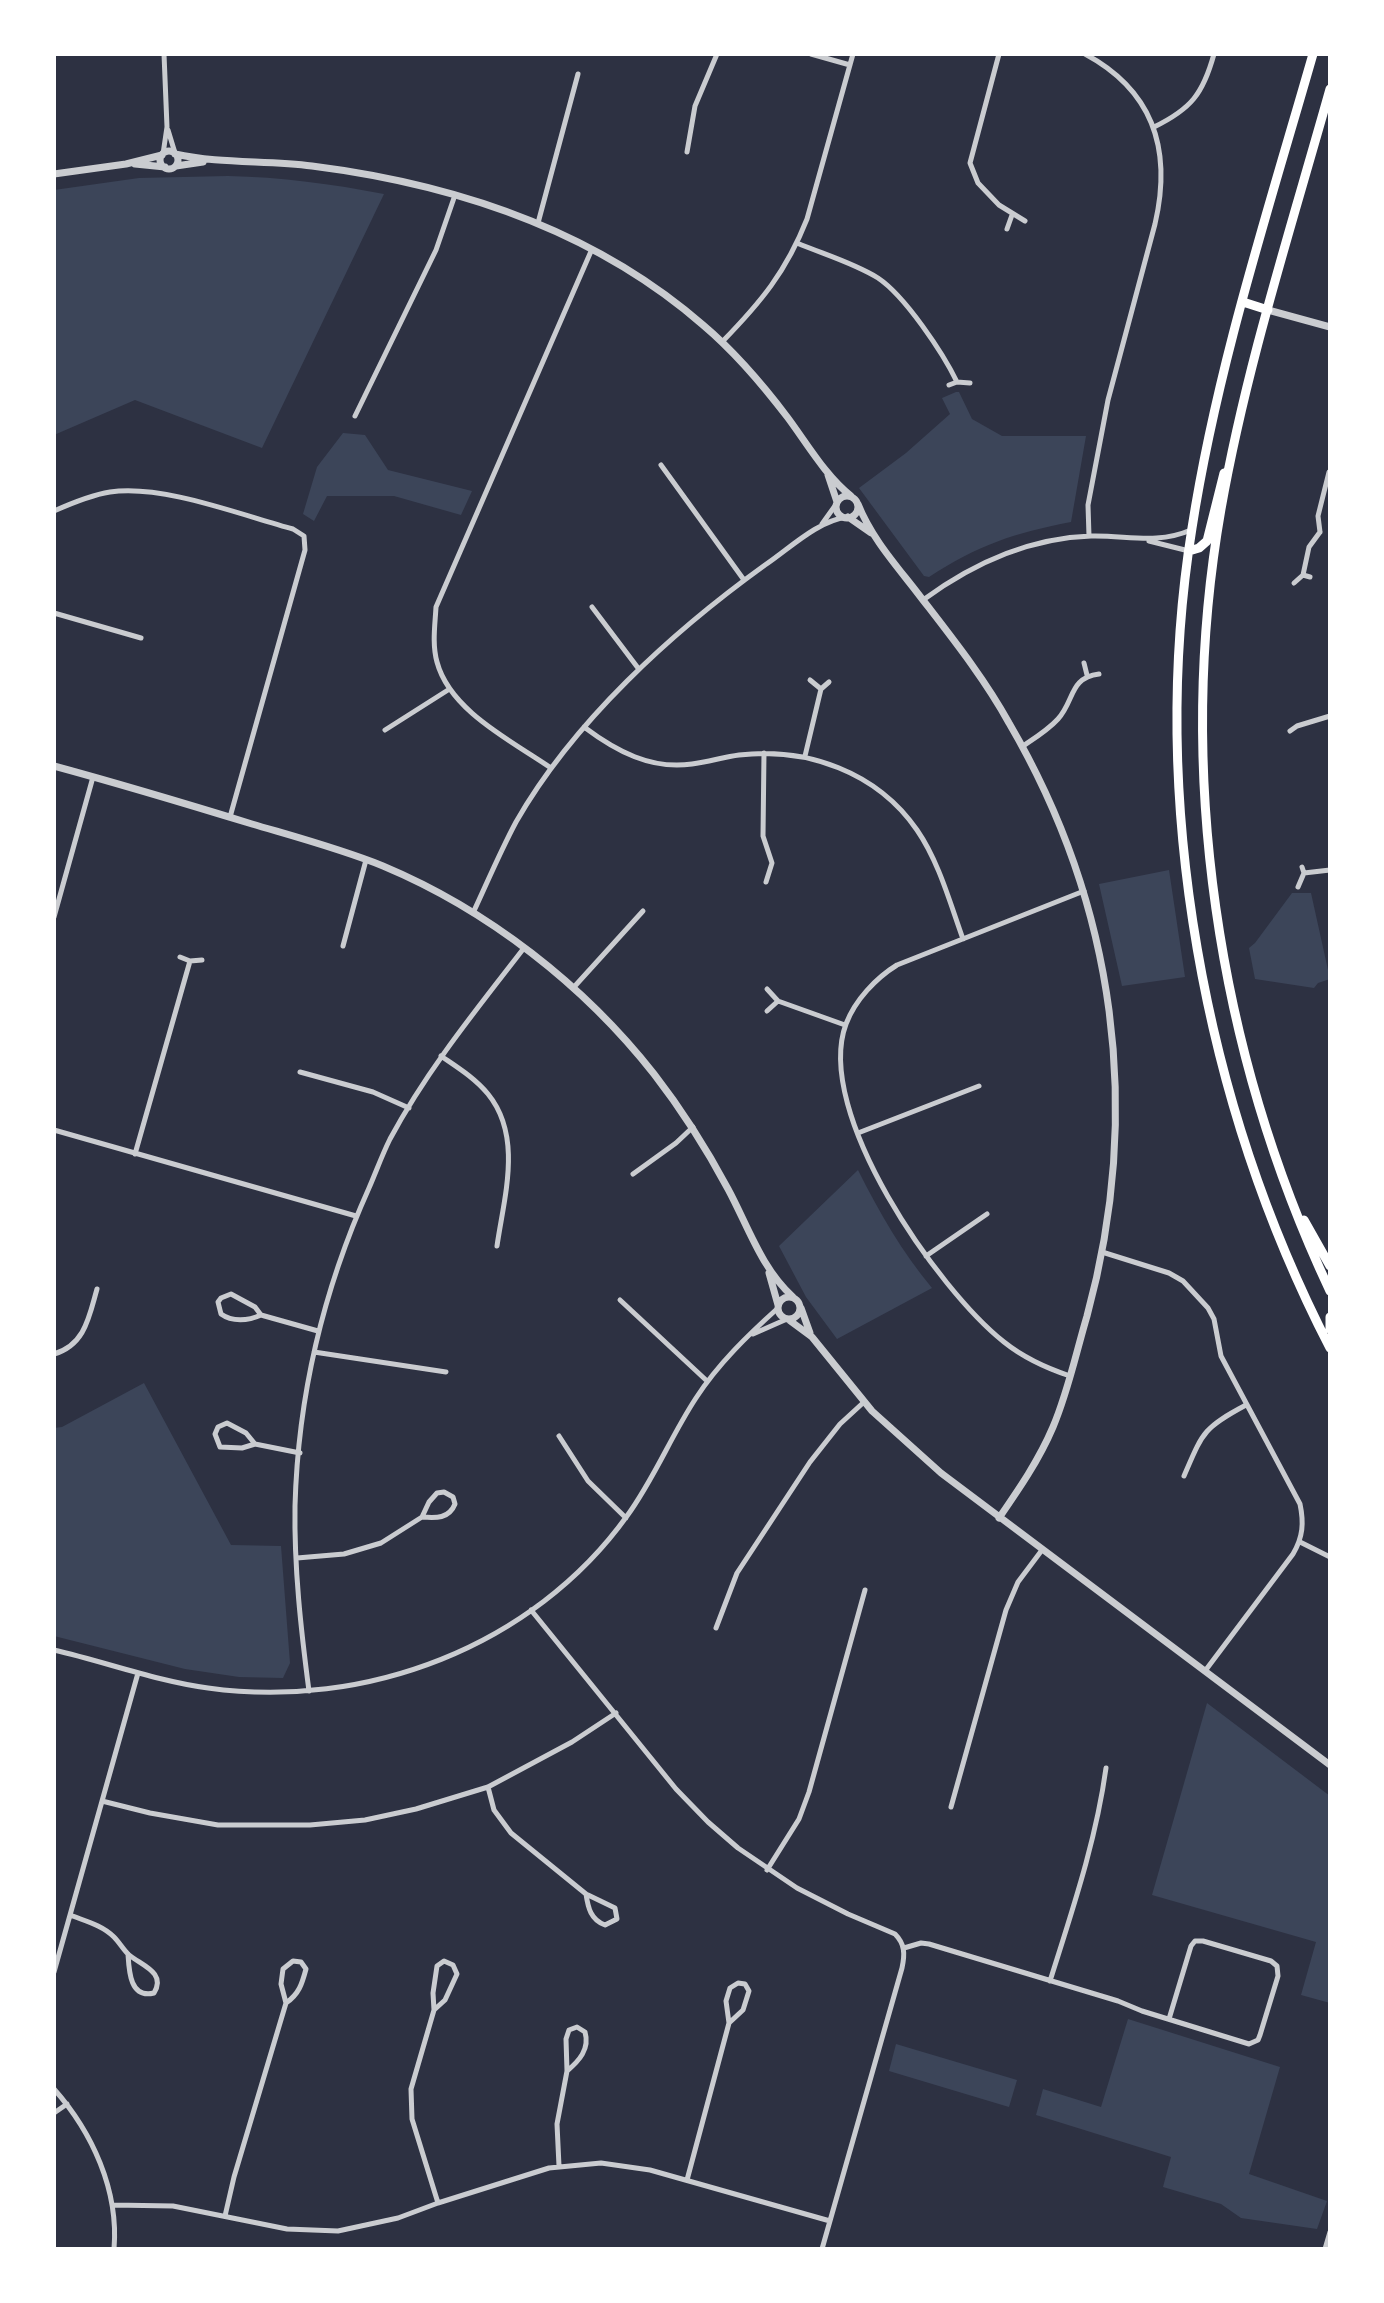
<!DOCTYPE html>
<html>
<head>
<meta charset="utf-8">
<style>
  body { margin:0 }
  #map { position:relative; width:1384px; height:2303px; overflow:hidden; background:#2d3142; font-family:"Zilla Slab",serif }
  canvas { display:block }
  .frame { position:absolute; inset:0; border:56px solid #fff; pointer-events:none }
</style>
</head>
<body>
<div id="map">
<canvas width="1384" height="2303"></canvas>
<div class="frame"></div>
</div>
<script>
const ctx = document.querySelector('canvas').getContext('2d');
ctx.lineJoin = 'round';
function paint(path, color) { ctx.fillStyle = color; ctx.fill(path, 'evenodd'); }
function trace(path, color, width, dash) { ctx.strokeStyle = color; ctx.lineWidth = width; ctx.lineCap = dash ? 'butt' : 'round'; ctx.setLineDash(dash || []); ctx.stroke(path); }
paint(new Path2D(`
  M 228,176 C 281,177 332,184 384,194 L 262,448 L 135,400 L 54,435 L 54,190 L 139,178 Z
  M 956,392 L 959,392 L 972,419 L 1002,436 L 1086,436 L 1071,522 C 1014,533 978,545 929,577 L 924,576 L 859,488 L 906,453 L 950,414 L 942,398 Z
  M 343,433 L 365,435 L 388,470 L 472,491 L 461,515 L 394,496 L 327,496 L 314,521 L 303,514 L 317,467 Z
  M 1169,870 L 1185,977 L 1122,986 L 1099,884 Z
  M 1292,893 L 1311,893 L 1330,979 L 1318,983 L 1314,988 L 1255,979 L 1249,948 L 1255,943 Z
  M 858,1170 C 879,1212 902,1252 932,1288 L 837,1339 L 806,1297 L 779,1246 Z
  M 144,1383 L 231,1545 L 281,1546 L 290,1663 L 283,1678 L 239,1677 L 185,1669 L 54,1636 L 54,1428 L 62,1427 Z
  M 1207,1703 L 1330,1796 L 1330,2003 L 1301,1995 L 1316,1942 L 1152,1895 Z
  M 1128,2019 L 1280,2067 L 1249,2174 L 1327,2201 L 1317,2229 L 1241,2218 L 1221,2204 L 1163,2187 L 1171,2157 L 1036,2115 L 1043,2089 L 1101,2107 Z
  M 896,2044 L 1017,2080 L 1009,2107 L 889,2071 Z`), '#3c4559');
trace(new Path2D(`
  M 811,54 L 850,65
  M 999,54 L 970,163 L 978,183 L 999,205 L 1025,221
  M 1085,54 C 1154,91 1172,151 1155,224 L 1108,400 L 1088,505 L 1089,536
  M 1154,127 C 1191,109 1203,94 1214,54
  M 168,130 L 175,153
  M 687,152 L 695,106 L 717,54
  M 163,154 L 167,127 L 164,54
  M 538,223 L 578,74
  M 1007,229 L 1012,215
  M 797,243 C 823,254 854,263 878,278 C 905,296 943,353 957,382
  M 722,342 C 761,302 786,272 807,219 L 853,54
  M 949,385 L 957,382 L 970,383
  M 355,416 L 436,250 L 455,195
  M 661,465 L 744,580
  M 54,511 C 72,503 91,495 110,492 C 162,484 241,515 293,529 L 304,536 L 305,550 L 230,817
  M 822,524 L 837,503
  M 1320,532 L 1318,516 L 1329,472
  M 1149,541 L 1189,551
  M 1303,575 L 1309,547 L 1320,532
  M 1294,583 L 1303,575 L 1310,577
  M 923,600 C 972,564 1029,538 1091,536 C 1127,535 1156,545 1191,530
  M 592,607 L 638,668
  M 54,613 L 141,638
  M 1084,663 L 1087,675
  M 810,680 L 821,689
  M 584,727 C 616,751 651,770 692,764 C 708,762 724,757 739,755 C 807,747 877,772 917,830 C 939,862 950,903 963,939
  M 385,730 L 448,690
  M 1290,731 L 1297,726 L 1330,716
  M 1023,746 C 1035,738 1048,730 1058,719 C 1075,700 1069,678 1099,674
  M 764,753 L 763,836 L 772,863 L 766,882
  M 805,756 L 821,689 L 829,682
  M 551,768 C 512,741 450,711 437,662 C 432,644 435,625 436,607 L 592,249
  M 1304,873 L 1330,870
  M 1298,887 L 1304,873 L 1302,867
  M 473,913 C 487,883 500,852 516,822 C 573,722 672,632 765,565 C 789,549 817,521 847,517
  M 54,917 L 93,777
  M 343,946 L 366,860
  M 180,957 L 190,961 L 202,960
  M 574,987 L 643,911
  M 767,989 L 778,1001 L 845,1025
  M 767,1011 L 778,1001
  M 441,1056 C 457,1067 475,1078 488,1094 C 523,1137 504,1197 497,1246
  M 300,1072 L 373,1092 L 409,1108
  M 54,1130 L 356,1216
  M 858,1133 L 979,1086
  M 135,1154 L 190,961
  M 633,1174 L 676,1143 L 693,1127
  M 1102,1252 L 1169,1273 L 1183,1281 L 1208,1308 L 1214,1319 L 1221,1356 L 1300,1504 C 1304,1523 1303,1537 1293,1554 L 1205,1671
  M 926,1256 L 987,1214
  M 620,1300 L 707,1381
  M 261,1315 C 248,1321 232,1322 221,1314 L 218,1302 L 221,1298 L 231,1294 L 255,1307 L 261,1315 L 318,1331
  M 753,1334 L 787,1319
  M 314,1352 L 446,1372
  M 54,1354 C 85,1345 89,1317 97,1289
  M 1070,1376 C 1046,1368 1024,1358 1004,1342 C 938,1290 813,1112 846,1024 C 855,1000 876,978 897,965 L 1084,891
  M 559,1436 L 588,1481 L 626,1518
  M 255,1444 L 246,1433 L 227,1423 L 218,1427 L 215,1434 L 220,1447 L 242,1448 L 255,1444 L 300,1453
  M 1184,1476 C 1203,1432 1203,1428 1246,1405
  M 1300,1542 L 1330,1557
  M 297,1558 L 344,1554 L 381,1543 L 422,1517 L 429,1502 L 437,1493 L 444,1492 L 453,1497 L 455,1504 C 449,1519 436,1518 422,1517
  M 531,1610 L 676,1789 L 708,1822 L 738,1848 L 797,1888 L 848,1914 L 895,1934 C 905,1944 905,1954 902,1968 L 822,2249
  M 716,1628 L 737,1573 L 810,1462 L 840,1424 L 864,1402
  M 54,1650 C 106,1662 156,1681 208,1688 C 365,1710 533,1647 627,1516 C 654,1479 671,1436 696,1398 C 718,1364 748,1335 778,1308
  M 309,1691 C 301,1630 294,1568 295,1506 C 298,1396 324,1288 369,1188 C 376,1172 382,1155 390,1139 C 427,1070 476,1010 524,948
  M 488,1787 L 494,1810 L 511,1833 L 586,1894 L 615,1908 L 617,1919 L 605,1925 C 591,1920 588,1908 586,1894
  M 102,1801 L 150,1813 L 218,1825 L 310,1825 L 365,1820 L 416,1809 L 488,1787 L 572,1742 L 616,1713
  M 951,1807 L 1006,1610 L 1018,1582 L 1042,1550
  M 767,1870 L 799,1819 L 809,1792 L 865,1590
  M 70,1915 C 85,1921 102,1925 114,1937 C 119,1942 123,1949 128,1954 C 140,1965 167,1972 154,1993 C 130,1999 129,1971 128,1954
  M 904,1948 L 921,1943 L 929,1944 L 1118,2001 L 1142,2011 L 1249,2044 L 1258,2040 L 1260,2035 L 1278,1976 L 1277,1966 L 1271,1961 L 1203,1941 L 1195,1941 L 1191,1946 L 1169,2019
  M 54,1972 L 138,1673
  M 1050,1981 C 1072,1911 1096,1841 1106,1768
  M 434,2010 L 445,2000 L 457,1974 L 453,1965 L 444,1961 L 437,1966 L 433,1993 L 434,2010 L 411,2089 L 412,2119 L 438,2203
  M 54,2089 C 92,2132 119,2190 114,2249
  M 54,2113 L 67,2104
  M 559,2166 L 557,2124 L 567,2071 L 566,2039 L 569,2030 L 577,2027 L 585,2032 C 590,2049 579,2061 567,2071
  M 687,2180 L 729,2023 L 726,2001 L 730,1988 L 738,1983 L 745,1984 L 749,1991 L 743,2010 L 729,2023
  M 113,2205 L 173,2206 L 287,2229 L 338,2231 L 398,2218 L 438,2203 L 549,2168 L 601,2163 L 650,2170 L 830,2221
  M 225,2216 L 234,2177 L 286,2003 L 281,1984 L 283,1969 L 293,1961 L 301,1962 L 306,1969 C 302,1984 299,1994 286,2003
  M 1325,2249 L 1330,2232`), '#caccd0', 5);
trace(new Path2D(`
  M160 160a9 9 0 1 1 18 0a9 9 0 1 1-18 0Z
  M 175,154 C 220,164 267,160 312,166 C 454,184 594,230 703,325 C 735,352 763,385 788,418 C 808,445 825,475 851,496
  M 135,164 L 165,167
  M 176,166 L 203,162
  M 54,174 L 126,164 L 162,155
  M 1268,310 L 1330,327
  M 828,475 L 837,502
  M836 507a11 11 0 1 1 22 0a11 11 0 1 1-22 0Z
  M 858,504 C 871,537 895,564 916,591 C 949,634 983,676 1009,723 C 1116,906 1143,1111 1087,1316 C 1076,1353 1068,1392 1053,1427 C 1039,1460 1019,1489 999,1518
  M 848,517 L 871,533
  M 54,766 C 120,784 187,804 252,824 C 296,837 341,849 383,866 C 488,910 584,985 654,1074 C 682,1110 706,1148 728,1189 C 748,1226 761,1268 793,1297
  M 769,1273 L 778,1305
  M778 1308a11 11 0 1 1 22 0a11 11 0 1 1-22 0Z
  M 801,1308 L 810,1333
  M 789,1320 L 812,1337 L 872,1411 L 941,1473 L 1330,1765`), '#caccd0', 7);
trace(new Path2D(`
  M 1313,54 C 1268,211 1217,367 1192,528 C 1148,801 1204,1104 1330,1348
  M 1330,89 C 1291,228 1246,367 1221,509 C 1175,771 1217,1051 1330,1291
  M 1243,302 L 1268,310
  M 1189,551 L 1199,548 L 1207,541 L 1224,473
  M 1304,1220 L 1330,1266
  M 1330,1317 L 1330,1329`), '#fff', 9);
</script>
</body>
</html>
